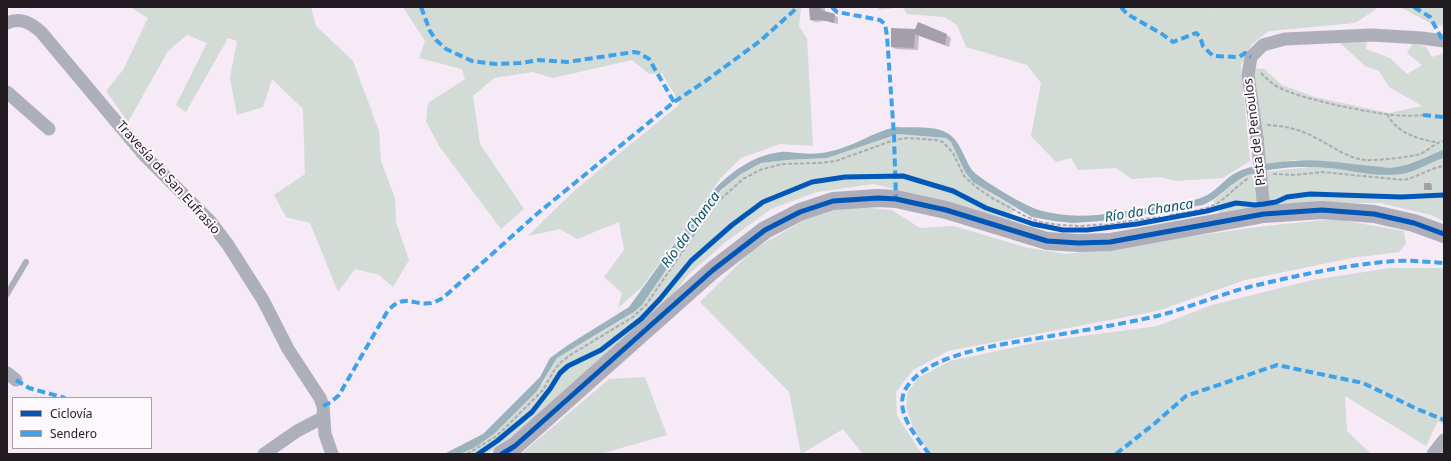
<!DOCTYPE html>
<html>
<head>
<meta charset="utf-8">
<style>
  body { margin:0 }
  #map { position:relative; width:1451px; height:461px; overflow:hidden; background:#f5eaf5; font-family:"Noto Sans",sans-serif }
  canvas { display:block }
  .frame { position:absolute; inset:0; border:8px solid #221b22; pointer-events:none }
  .legend { position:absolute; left:12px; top:397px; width:140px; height:52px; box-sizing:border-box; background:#fcf8fc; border:1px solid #a5a0a5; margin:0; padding:5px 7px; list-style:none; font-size:12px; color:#221b22 }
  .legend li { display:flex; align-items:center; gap:8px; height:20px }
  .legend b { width:20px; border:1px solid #a5a0a5 }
</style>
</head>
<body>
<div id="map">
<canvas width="1451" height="461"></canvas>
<div class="frame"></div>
<ul class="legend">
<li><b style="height:5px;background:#0057b8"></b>Ciclovía</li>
<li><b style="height:5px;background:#3ea2ea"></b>Sendero</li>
</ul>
</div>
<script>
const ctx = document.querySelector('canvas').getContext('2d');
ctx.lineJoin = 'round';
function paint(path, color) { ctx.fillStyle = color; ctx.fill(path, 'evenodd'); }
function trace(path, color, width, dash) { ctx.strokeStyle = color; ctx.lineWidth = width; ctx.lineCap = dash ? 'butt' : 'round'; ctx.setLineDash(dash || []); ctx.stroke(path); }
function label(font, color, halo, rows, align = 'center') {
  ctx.font = font + ' "Noto Sans",sans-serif'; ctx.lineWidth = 4; ctx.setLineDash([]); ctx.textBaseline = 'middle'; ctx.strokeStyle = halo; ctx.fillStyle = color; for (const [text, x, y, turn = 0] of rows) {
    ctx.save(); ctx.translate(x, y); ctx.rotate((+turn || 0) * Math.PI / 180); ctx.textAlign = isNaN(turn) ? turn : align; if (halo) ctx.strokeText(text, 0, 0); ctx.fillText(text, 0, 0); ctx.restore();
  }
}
paint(new Path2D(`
  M 130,7 L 311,7 L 316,26 L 353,61 L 379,131 L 381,161 L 395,198 L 396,222 L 409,260 L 393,287 L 379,275 L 355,269 L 338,292 L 310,223 L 286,217 L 274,195 L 305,174 L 303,109 L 272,79 L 263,107 L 237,115 L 230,78 L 237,41 L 228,38 L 186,112 L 176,105 L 207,43 L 187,35 L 168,51 L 128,122 L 106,91 L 123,70 L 148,18 Z
  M 403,7 L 801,7 L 799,26 L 807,39 L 813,146 L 780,144 L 741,158 L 721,178 L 642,287 L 618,308 L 622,293 L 604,277 L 624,250 L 619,222 L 577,239 L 560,229 L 528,236 L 575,190 L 680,104 L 662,73 L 649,74 L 632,60 L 553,78 L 532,72 L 494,78 L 473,96 L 480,144 L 524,209 L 501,229 L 439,146 L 426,121 L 428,103 L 465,79 L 462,69 L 419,58 L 425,41 Z
  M 877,7 L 1209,7 L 1211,9 L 1214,7 L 1376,7 L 1375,10 L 1355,23 L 1269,31 L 1252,44 L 1241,65 L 1250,161 L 1223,178 L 1175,181 L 1160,177 L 1132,179 L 1116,168 L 1078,170 L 1071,158 L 1056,162 L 1031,136 L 1041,83 L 1027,65 L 966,47 L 957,25 L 944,17 L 907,14 L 903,7 L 879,10 Z
  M 1400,7 L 1444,7 L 1444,26 L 1432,24 Z
  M 1367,41 L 1366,49 L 1390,58 L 1407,74 L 1422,65 L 1407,53 L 1413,43 L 1426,47 L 1432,57 L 1444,53 L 1444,149 L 1422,159 L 1395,168 L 1343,164 L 1320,161 L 1294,160 L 1266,165 L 1251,68 L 1264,69 L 1282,85 L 1315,97 L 1389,113 L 1422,106 L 1389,87 L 1379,71 L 1365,66 L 1339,42 Z
  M 898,134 L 946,138 L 951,142 L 965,172 L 993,195 L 1014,207 L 1009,223 L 927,197 L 874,184 L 817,192 L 771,209 L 727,241 L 689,274 L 671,297 L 536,417 L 504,443 L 486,454 L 460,454 L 474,448 L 494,434 L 543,383 L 557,358 L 620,321 L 634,312 L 642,305 L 722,190 L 741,174 L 761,163 L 787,160 L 827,158 Z
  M 1444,158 L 1444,221 L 1431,215 L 1380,203 L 1282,203 L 1221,216 L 1213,201 L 1237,181 L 1253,173 L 1310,167 L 1328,168 L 1387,175 Z
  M 848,206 L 892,210 L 920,228 L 954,226 L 1028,248 L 1067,254 L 1265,226 L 1335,219 L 1404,231 L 1406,244 L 1399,252 L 1352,258 L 1245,280 L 1157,311 L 948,351 L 913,370 L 896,392 L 897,416 L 922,454 L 863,454 L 843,429 L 801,454 L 789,392 L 700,302 L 754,249 L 805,220 Z
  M 1390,268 L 1444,268 L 1444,425 L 1438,421 L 1426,446 L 1345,396 L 1347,431 L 1371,454 L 931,454 L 915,433 L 906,407 L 907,393 L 918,378 L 950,361 L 1039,342 L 1157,326 L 1212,305 L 1312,280 Z
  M 645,377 L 667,435 L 600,454 L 521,454 L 609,379 Z`), '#d2dbd6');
paint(new Path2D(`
  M 896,127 C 910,128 935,125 947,133 C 961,141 963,157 972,170 C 979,179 1027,207 1039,210 C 1077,222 1120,212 1159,206 C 1172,204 1191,202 1203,197 C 1215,192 1222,182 1232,175 C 1248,165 1275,162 1293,161 C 1318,158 1347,164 1372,166 C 1379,166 1389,169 1396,167 C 1413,164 1429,156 1444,149 L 1444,158 C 1429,162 1417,172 1401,174 C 1377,178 1352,170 1328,168 C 1304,166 1278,167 1255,173 C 1235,177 1222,197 1203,205 L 1101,221 L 1073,223 L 1054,221 L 1032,217 L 973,182 L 965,172 L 951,142 L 946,138 L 898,134 L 827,158 L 787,160 L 761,163 L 741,174 L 721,190 L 642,305 L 634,312 L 557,358 L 537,391 L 494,434 L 474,448 L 460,454 L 444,454 L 483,434 L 540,377 L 550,358 L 568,345 L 629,307 L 711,193 C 729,173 753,155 781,152 C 787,151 794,153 799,153 C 808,154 819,154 827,152 C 852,148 872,132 896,127 Z`), '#9bb2bd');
paint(new Path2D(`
  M 810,7 L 822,7 L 825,8 L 825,12 L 838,17 L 838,24 L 827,21 L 815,22 L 811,20 Z
  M 892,29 L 947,35 L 951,38 L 949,47 L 919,36 L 918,50 L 896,49 L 892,47 Z
  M 1431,184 L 1432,185 L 1432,190 L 1425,189 Z`), '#0003');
paint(new Path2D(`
  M 809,7 L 821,7 L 821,10 L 835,14 L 834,23 L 822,20 L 810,20 Z
  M 918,22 L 947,34 L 945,45 L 915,34 L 914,48 L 891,47 L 891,28 L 915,29 Z
  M 1424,183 L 1431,183 L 1431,190 L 1424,190 Z`), '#a49fa9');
trace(new Path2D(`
  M 1261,73 C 1267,79 1273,85 1280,88 C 1299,97 1320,101 1340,106 C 1367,111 1395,118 1423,115
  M 1387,114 C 1397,133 1417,139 1436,142
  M 1267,125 C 1284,126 1299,129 1314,137 C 1331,145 1346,158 1365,160 C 1373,161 1412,157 1420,154 C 1429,151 1433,143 1444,141
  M 1273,174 L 1294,175 L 1322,172 L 1404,180 C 1418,177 1430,168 1444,166
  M 1170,215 C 1185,212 1203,211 1216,204 C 1228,197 1237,185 1249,178
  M 467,454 L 495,437 L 503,430 L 543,390 L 555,369 L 561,362 L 572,354 L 633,317 L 646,305 L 715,204 L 743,179 L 760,170 L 782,164 L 820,163 L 836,161 L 894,140 L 908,138 L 937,140 L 943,142 L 953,153 L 964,176 L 976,187 L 992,198 L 1027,217 L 1040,222 L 1060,225 L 1081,226 L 1107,224 L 1160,217`), '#acabb4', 2, [4, 2]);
trace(new Path2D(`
  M 7,294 L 26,262`), '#adafb9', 6);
trace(new Path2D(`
  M 7,23 C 21,17 31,23 41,32 L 145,156 L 210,221 L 228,245 L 263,300 L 288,349 L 320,398 L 323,406 L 325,434 L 332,454
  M 7,92 L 49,129
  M 1257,138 L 1248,75 L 1251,57 L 1263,45 L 1285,39 L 1372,35 L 1422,38 L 1444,41
  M 7,373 L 16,380
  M 264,454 L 297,431 L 324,417
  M 1433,454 L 1444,440`), '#adafb9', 13);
trace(new Path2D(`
  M 502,454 L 515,446 L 713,270 L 765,230 L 800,212 L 833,201 L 878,198 L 896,199 L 946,210 L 1047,241 L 1079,243 L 1110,242 L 1264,214 L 1322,210 L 1374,214 L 1414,223 L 1444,234`), '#adaeb9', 18);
trace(new Path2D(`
  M 1257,138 L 1263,200`), '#adafb9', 13);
trace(new Path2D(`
  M 421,7 L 430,31 L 436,40 L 446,49 L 472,61 L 496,64 L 520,63 L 539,60 L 567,62 L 634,52 L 639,53 L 649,59 L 674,102
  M 832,7 L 837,12 L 880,20 L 885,24 L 887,36 L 894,136 L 896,199
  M 1121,7 L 1127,14 L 1162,34 L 1173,42 L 1196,33 L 1200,37 L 1203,46 L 1213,56 L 1239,57 L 1245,53 L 1251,57
  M 1414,7 L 1430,17 L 1443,41
  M 1423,115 L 1444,117
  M 16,380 L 29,388 L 65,398
  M 323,406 L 331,402 L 339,395 L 387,312 C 403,292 413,306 431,303 C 435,302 439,300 443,298 L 538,213 L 674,102 L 707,80 L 760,41 L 798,7
  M 929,454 C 915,435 890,407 909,384 C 934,351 1012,343 1051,336 C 1086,330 1122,324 1157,316 C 1188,308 1218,295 1249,287 C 1295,276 1349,264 1396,261 C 1412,260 1428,262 1444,263
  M 1116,454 L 1154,424 L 1186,396 L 1277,365 L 1363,383 L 1415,408 L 1444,420`), '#3ea2ea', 4, [8, 4]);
trace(new Path2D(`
  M 478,454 L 497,441 L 532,412 L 550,389 L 560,373 L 568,366 L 601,350 L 641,319 L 660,299 L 691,261 L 732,225 L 763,202 L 812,182 L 845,177 L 903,176 L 953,191 L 986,208 L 1033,224 L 1063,230 L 1087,230 L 1137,224 L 1207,211 L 1236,203 L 1255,205 L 1264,204 L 1276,202 L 1287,197 L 1310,194 L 1401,197 L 1444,195
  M 502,454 L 515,446 L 713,270 L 765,230 L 800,212 L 833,201 L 878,198 L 896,199 L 946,210 L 1047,241 L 1079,243 L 1110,242 L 1264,214 L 1322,210 L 1374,214 L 1414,223 L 1444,234`), '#0057b8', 5);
label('13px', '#221b22', '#fcf8fc', [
  ["Pista de Penoulos",1255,132,-97],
  ["Travesía de San Eufrasio",168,178,48]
]);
label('italic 14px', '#045767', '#fcf8fc', [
  ["Río da Chanca",1149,211,-9],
  ["Río da Chanca",691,230,-54]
]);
</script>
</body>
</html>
